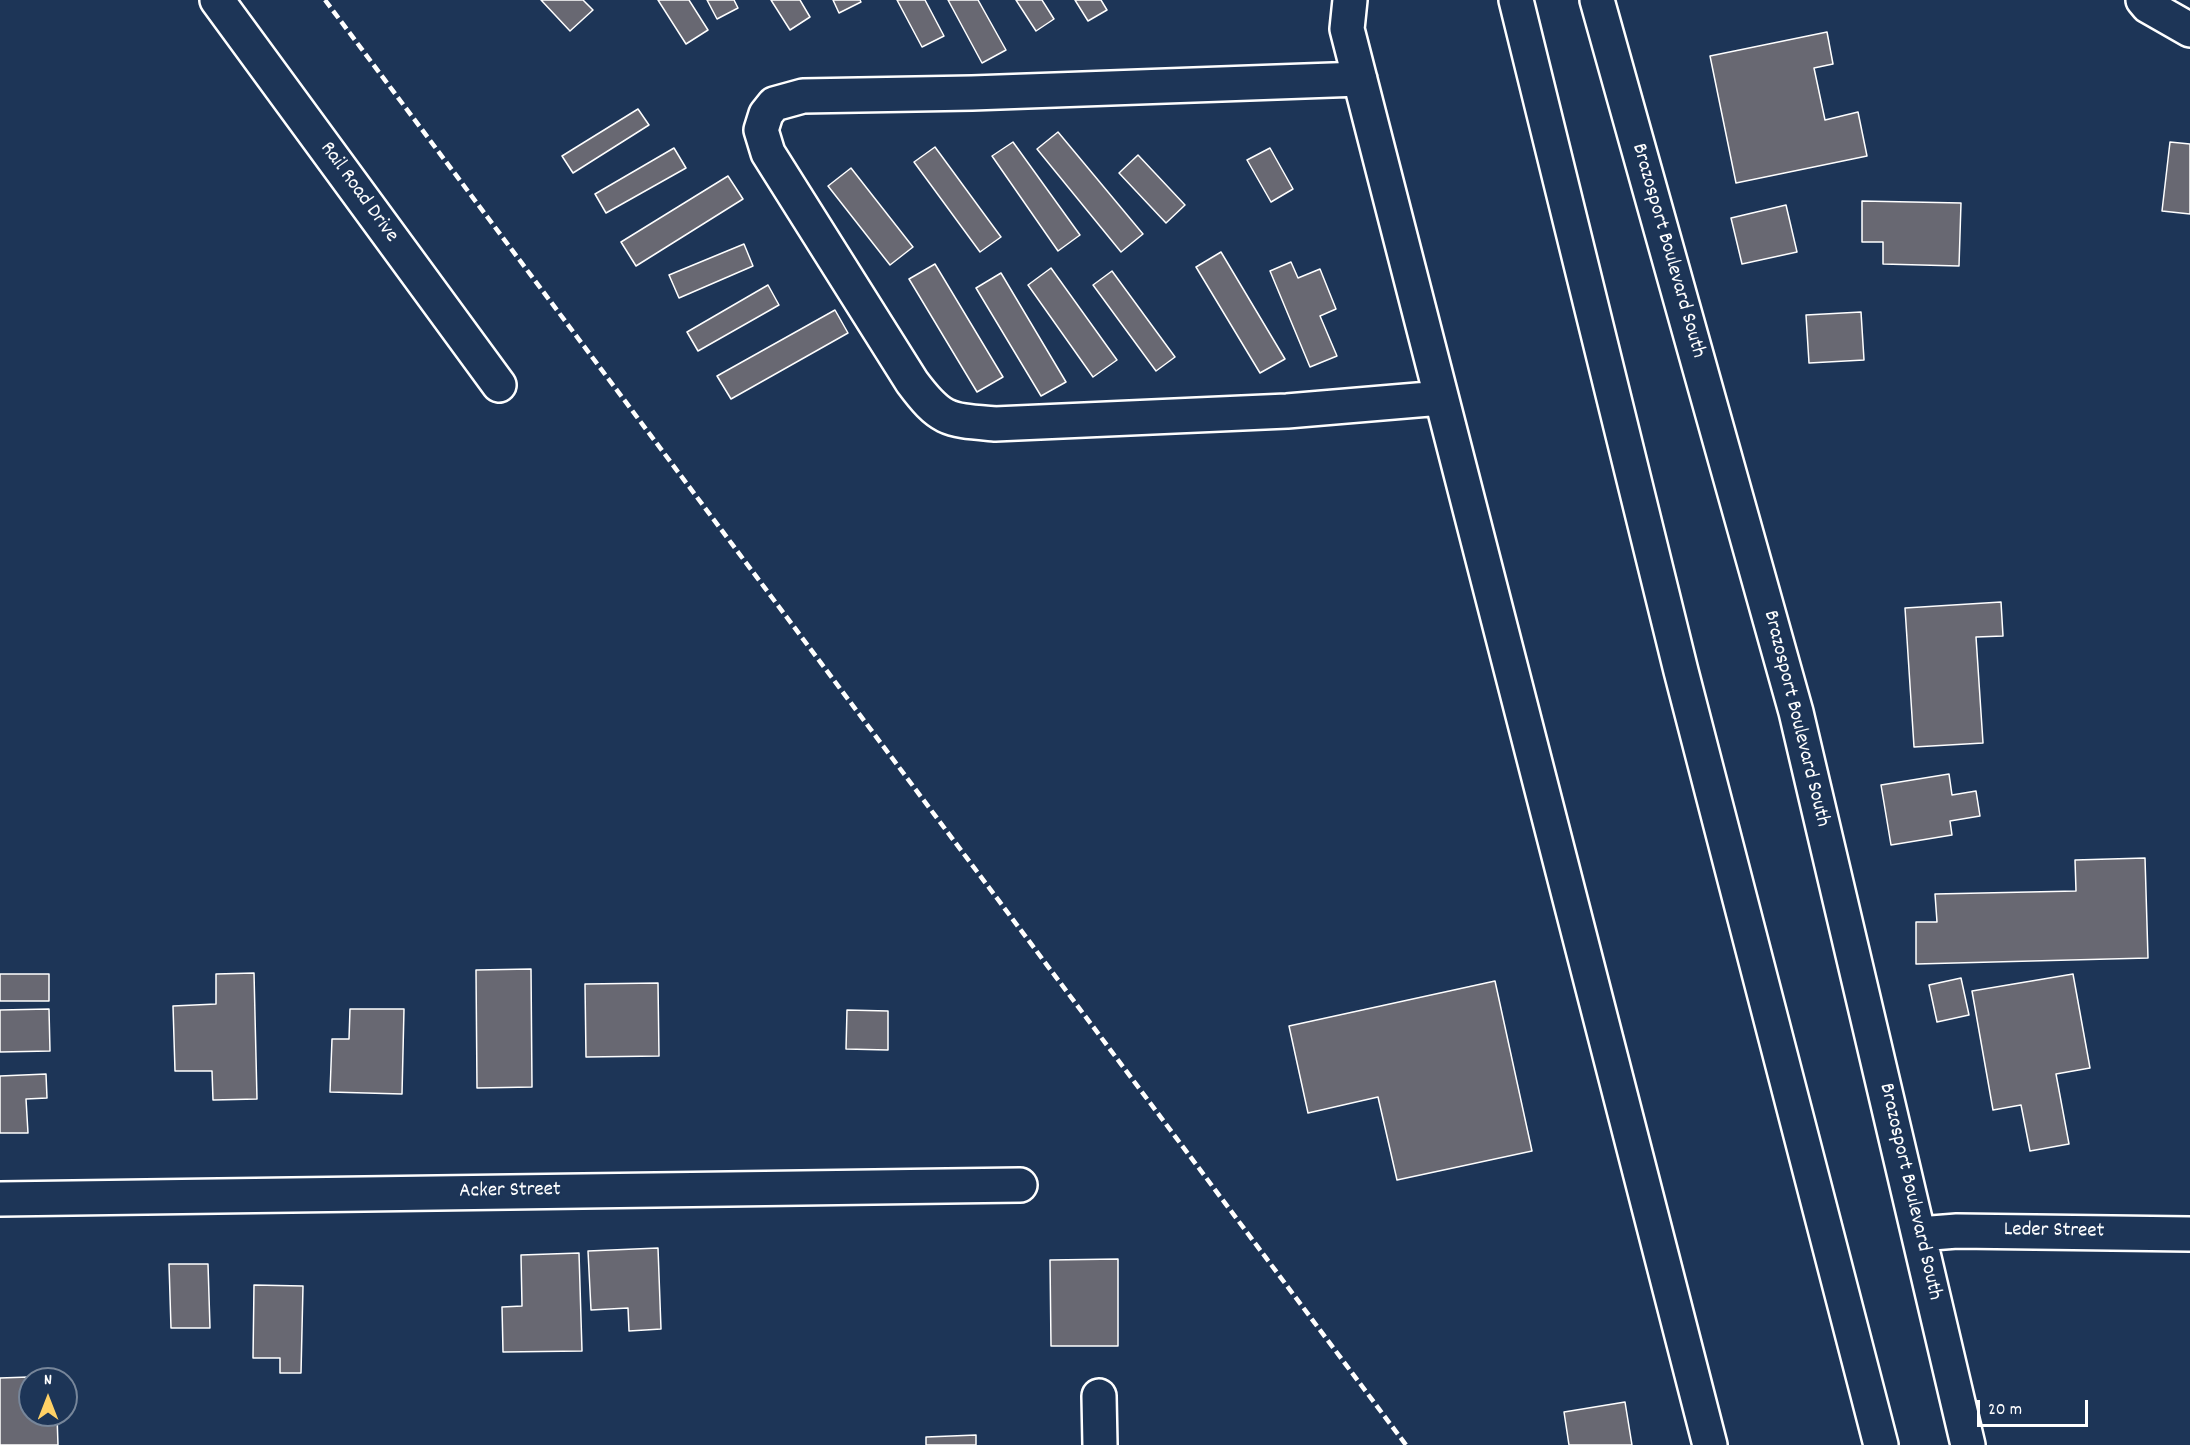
<!DOCTYPE html>
<html>
<head>
<meta charset="utf-8">
<style>
  body { margin:0 }
  #map { position:relative; width:2190px; height:1445px; overflow:hidden; background:#1d3557; font-family:Dekko,sans-serif }
  canvas { display:block }
  .north { position:absolute; left:18px; top:1367px; width:60px; height:60px; box-sizing:border-box; background:#1d3557; border:2px solid #77869a; border-radius:50%; rotate:0deg; font-size:16px; font-weight:700; line-height:24px; text-align:center; color:#fff }
  .north::after { content:''; display:block; margin:auto; width:21px; height:27px; background:#ffd166; clip-path:polygon(50% 0,100% 100%,50% 72%,0 100%) }
  .scale { position:absolute; left:1977px; top:1400px; width:111px; height:27px; box-sizing:border-box; border:3px solid #fff; border-top:0; padding-left:8px; font-size:18px; line-height:21px; white-space:nowrap; color:#fff; -webkit-text-stroke:4px #1d3557; paint-order:stroke }
</style>
</head>
<body>
<div id="map">
<canvas width="2190" height="1445"></canvas>
<div class="north">N</div>
<div class="scale">20 m</div>
</div>
<script>
const ctx = document.querySelector('canvas').getContext('2d');
ctx.lineJoin = 'round';
function paint(path, color) { ctx.fillStyle = color; ctx.fill(path, 'evenodd'); }
function trace(path, color, width, dash) { ctx.strokeStyle = color; ctx.lineWidth = width; ctx.lineCap = dash ? 'butt' : 'round'; ctx.setLineDash(dash || []); ctx.stroke(path); }
function label(font, color, halo, rows, align = 'center') {
  ctx.font = font + ' Dekko,sans-serif'; ctx.lineWidth = 4.5; ctx.setLineDash([]); ctx.textBaseline = 'middle'; ctx.strokeStyle = halo; ctx.fillStyle = color; for (const [text, x, y, turn = 0] of rows) {
    ctx.save(); ctx.translate(x, y); ctx.rotate((+turn || 0) * Math.PI / 180); ctx.textAlign = isNaN(turn) ? turn : align; if (halo) ctx.strokeText(text, 0, 0); ctx.fillText(text, 0, 0); ctx.restore();
  }
}
const building = new Path2D(`
  M 541,0 L 583,0 L 593,10 L 570,31 Z
  M 658,0 L 689,0 L 708,30 L 686,44 Z
  M 707,0 L 734,0 L 738,8 L 717,19 Z
  M 771,0 L 800,0 L 810,17 L 790,30 Z
  M 833,0 L 860,0 L 861,2 L 839,13 Z
  M 897,0 L 925,0 L 944,36 L 922,47 Z
  M 948,0 L 978,0 L 1006,50 L 982,63 Z
  M 1016,0 L 1042,0 L 1054,19 L 1036,31 Z
  M 1075,0 L 1101,0 L 1107,10 L 1088,21 Z
  M 1827,32 L 1833,64 L 1814,68 L 1825,120 L 1858,112 L 1867,156 L 1736,183 L 1710,56 Z
  M 638,109 L 649,125 L 573,173 L 562,156 Z
  M 1058,132 L 1143,234 L 1121,252 L 1037,149 Z
  M 1013,142 L 1080,235 L 1058,251 L 992,156 Z
  M 2170,142 L 2190,144 L 2190,214 L 2162,211 Z
  M 935,147 L 1001,237 L 980,252 L 914,162 Z
  M 674,148 L 686,168 L 606,213 L 595,194 Z
  M 1270,148 L 1293,189 L 1271,202 L 1247,160 Z
  M 1138,155 L 1185,205 L 1166,223 L 1119,173 Z
  M 851,168 L 913,247 L 890,265 L 828,186 Z
  M 728,176 L 743,199 L 636,266 L 621,242 Z
  M 1862,201 L 1961,203 L 1959,266 L 1883,264 L 1883,242 L 1862,242 Z
  M 1786,205 L 1797,252 L 1742,264 L 1731,218 Z
  M 744,244 L 753,266 L 679,298 L 669,275 Z
  M 1221,252 L 1285,359 L 1260,373 L 1196,267 Z
  M 1291,262 L 1298,278 L 1320,269 L 1336,309 L 1320,316 L 1337,356 L 1310,367 L 1270,271 Z
  M 935,264 L 1003,377 L 977,392 L 909,279 Z
  M 1051,268 L 1117,360 L 1093,377 L 1028,285 Z
  M 1112,271 L 1175,357 L 1156,371 L 1093,285 Z
  M 1001,273 L 1066,382 L 1041,396 L 976,288 Z
  M 768,285 L 779,305 L 698,351 L 687,332 Z
  M 835,310 L 848,333 L 731,399 L 717,376 Z
  M 1861,312 L 1864,360 L 1809,363 L 1806,315 Z
  M 2001,602 L 2003,636 L 1976,637 L 1983,743 L 1914,747 L 1905,608 Z
  M 1949,774 L 1952,795 L 1976,791 L 1980,816 L 1950,821 L 1952,835 L 1891,845 L 1881,785 Z
  M 2145,858 L 2148,958 L 1916,964 L 1916,922 L 1937,922 L 1935,894 L 2076,891 L 2075,860 Z
  M 531,969 L 532,1087 L 477,1088 L 476,970 Z
  M 254,973 L 257,1099 L 213,1100 L 212,1071 L 175,1071 L 173,1006 L 216,1004 L 216,974 Z
  M 0,974 L 49,974 L 49,1001 L 0,1001 Z
  M 2073,974 L 2090,1068 L 2056,1074 L 2069,1144 L 2030,1151 L 2021,1105 L 1993,1110 L 1972,991 Z
  M 1961,978 L 1969,1015 L 1937,1022 L 1929,985 Z
  M 1495,981 L 1532,1151 L 1397,1180 L 1378,1097 L 1308,1113 L 1289,1026 Z
  M 658,983 L 659,1056 L 586,1057 L 585,984 Z
  M 49,1009 L 50,1051 L 0,1052 L 0,1010 Z
  M 350,1009 L 404,1009 L 402,1094 L 330,1092 L 332,1039 L 349,1039 Z
  M 847,1010 L 888,1011 L 888,1050 L 846,1049 Z
  M 46,1074 L 47,1098 L 26,1099 L 28,1133 L 0,1133 L 0,1076 Z
  M 658,1248 L 661,1329 L 629,1331 L 628,1308 L 591,1310 L 588,1251 Z
  M 579,1253 L 582,1351 L 503,1352 L 502,1307 L 522,1306 L 521,1255 Z
  M 1118,1259 L 1118,1346 L 1051,1346 L 1050,1260 Z
  M 169,1264 L 208,1264 L 210,1328 L 171,1328 Z
  M 254,1285 L 303,1286 L 301,1373 L 280,1373 L 280,1358 L 253,1358 Z
  M 29,1377 L 30,1416 L 57,1415 L 58,1445 L 0,1445 L 0,1378 Z
  M 1625,1402 L 1632,1445 L 1569,1445 L 1564,1412 Z
  M 976,1435 L 976,1445 L 926,1445 L 926,1437 Z`);
paint(building, '#686872');
trace(building, '#fff', 1.5);
const minor = new Path2D(`
  M 217,0 L 499,385
  M 1350,0 L 1347,29 L 1710,1445
  M 1597,0 L 1796,712 L 1968,1445
  M 2143,0 L 2148,6 L 2190,30
  M 1360,79 L 972,93 L 803,96 L 774,104 L 766,114 L 761,130 L 768,153 L 912,382 C 941,421 948,420 995,424 L 1287,411 L 1441,398
  M 0,1199 L 1020,1185
  M 1919,1234 L 1957,1231 L 2190,1234
  M 1099,1396 L 1100,1445`);
const major = new Path2D(`
  M 1516,0 L 1681,671 L 1881,1445`);
trace(minor, '#fff', 38);
trace(major, '#fff', 38);
trace(minor, '#1d3557', 33);
trace(major, '#1d3557', 33);
trace(new Path2D(`
  M 325,0 L 1406,1445`), '#fff', 4.5, [9, 4.5]);
label('21px', '#fff', '#1d3557', [
  ["Rail Road Drive",358,193,54],
  ["Brazosport Boulevard South",1667,251,74],
  ["Brazosport Boulevard South",1795,719,76],
  ["Acker Street",510,1192,-1],
  ["Brazosport Boulevard South",1909,1192,77],
  ["Leder Street",2054,1232,1]
]);
</script>
</body>
</html>
